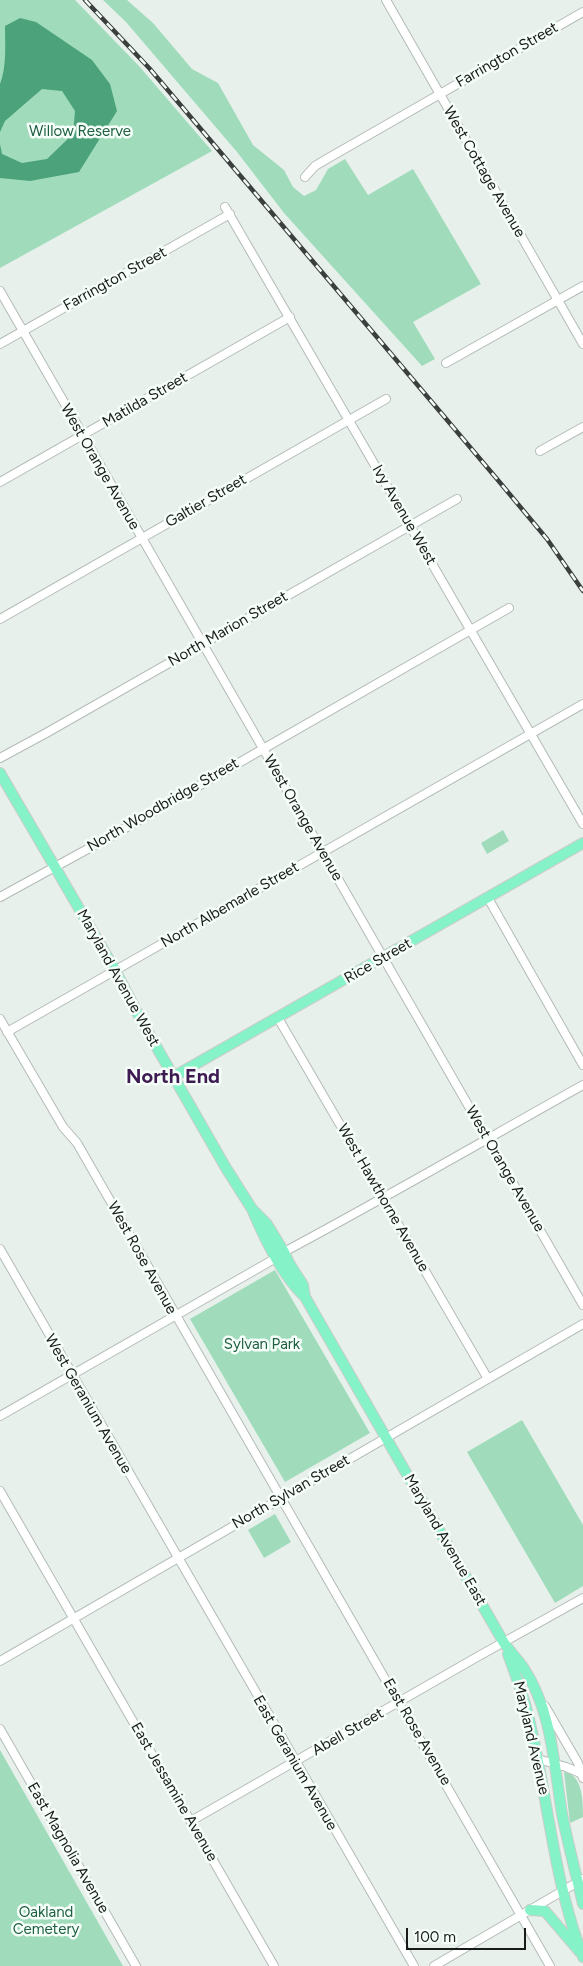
<!DOCTYPE html>
<html>
<head>
<meta charset="utf-8">
<style>
  body { margin:0 }
  #map { position:relative; width:583px; height:1966px; overflow:hidden; background:#e7f0eb; font-family:Figtree,sans-serif }
  canvas { display:block }
  .scale { position:absolute; left:406px; top:1928px; width:120px; height:22px; box-sizing:border-box; border:2px solid #181b1a; border-top:0; padding-left:6px; font-size:15px; line-height:18px; white-space:nowrap; color:#181b1a; -webkit-text-stroke:4px #f5fef8; paint-order:stroke }
</style>
</head>
<body>
<div id="map">
<canvas width="583" height="1966"></canvas>
<div class="scale">100 m</div>
</div>
<script>
const ctx = document.querySelector('canvas').getContext('2d');
ctx.lineJoin = 'round';
function paint(path, color) { ctx.fillStyle = color; ctx.fill(path, 'evenodd'); }
function trace(path, color, width, dash) { ctx.strokeStyle = color; ctx.lineWidth = width; ctx.lineCap = dash ? 'butt' : 'round'; ctx.setLineDash(dash || []); ctx.stroke(path); }
function label(font, color, halo, rows, align = 'center') {
  ctx.font = font + ' Figtree,sans-serif'; ctx.lineWidth = 5; ctx.setLineDash([]); ctx.textBaseline = 'middle'; ctx.strokeStyle = halo; ctx.fillStyle = color; for (const [text, x, y, turn = 0] of rows) {
    ctx.save(); ctx.translate(x, y); ctx.rotate((+turn || 0) * Math.PI / 180); ctx.textAlign = isNaN(turn) ? turn : align; if (halo) ctx.strokeText(text, 0, 0); ctx.fillText(text, 0, 0); ctx.restore();
  }
}
paint(new Path2D(`
  M 0,0 L 75,0 L 139,66 L 212,151 L 0,268 Z
  M 103,0 L 127,0 L 153,23 L 192,69 L 218,83 L 253,145 L 284,170 L 293,187 L 304,196 L 316,190 L 328,169 L 345,159 L 368,195 L 413,169 L 481,284 L 413,322 L 435,359 L 422,366 L 284,213 L 237,152 L 126,22 Z
  M 503,830 L 509,841 L 487,854 L 481,843 Z
  M 275,1270 L 370,1433 L 285,1482 L 190,1319 Z
  M 522,1420 L 583,1525 L 583,1586 L 555,1603 L 467,1452 Z
  M 275,1514 L 291,1542 L 264,1558 L 248,1530 Z
  M 0,1750 L 123,1966 L 0,1966 Z
  M 564,1772 C 583,1774 583,1803 583,1817 L 570,1823 Z`), '#a0dcbc');
paint(new Path2D(`
  M 20,18 L 36,22 L 92,60 L 110,84 L 117,111 L 79,172 L 30,181 L 0,178 L 0,144 L 2,154 L 22,163 L 47,159 L 73,134 L 75,111 L 62,91 L 42,89 L 5,121 L 0,132 L 0,84 C 7,66 5,44 5,26 Z`), '#4ca27a');
const minor = new Path2D(`
  M 386,0 L 583,344
  M 305,177 L 315,166 L 325,160 L 583,12
  M 225,207 L 583,824
  M 0,291 L 583,1305
  M 0,344 L 230,214
  M 446,363 L 583,286
  M 540,451 L 583,427
  M 0,482 L 290,317
  M 0,619 L 386,399
  M 0,758 L 48,732 L 457,499
  M 0,897 L 106,839 L 509,608
  M 488,898 L 583,1065
  M 278,1018 L 488,1379
  M 0,1019 L 63,1127 L 77,1143 L 550,1966
  M 7,1032 L 583,704
  M 0,1249 L 414,1966
  M 284,1252 C 385,1198 483,1141 583,1085
  M 0,1416 L 276,1258
  M 0,1491 L 274,1966
  M 0,1661 L 583,1324
  M 545,1706 L 578,1763 L 583,1778
  M 0,1729 L 136,1966
  M 538,1759 L 566,1767 L 580,1773
  M 191,1821 L 477,1657 L 583,1598
  M 434,1966 L 583,1879`);
const major = new Path2D(`
  M 0,773 L 115,970 L 141,1020 L 226,1168 L 252,1209 L 267,1224 L 284,1252 L 289,1263 L 303,1285 L 305,1297
  M 173,1077 L 583,843
  M 252,1209 C 264,1238 282,1275 305,1297 L 504,1643 C 510,1651 517,1659 523,1667 C 552,1710 554,1765 562,1814 C 568,1844 576,1874 583,1904
  M 508,1654 C 515,1674 523,1694 528,1715 C 548,1796 553,1879 583,1957
  M 530,1910 L 545,1911 L 580,1952`);
trace(minor, '#b3bbb6', 10);
trace(major, '#cccdcd', 12);
trace(minor, '#fff', 8);
trace(major, '#85f2c7', 10);
const rail = new Path2D(`
  M 85,0 L 150,69 L 497,479 L 547,539 L 583,591`);
trace(rail, '#3b3f3e', 4.5);
trace(rail, '#f5fef8', 2.5, [8]);
label('15px', '#181b1a', '#f5fef8', [
  ["Farrington Street",507,55,-30],
  ["West Cottage Avenue",484,172,60],
  ["Farrington Street",115,279,-29],
  ["Matilda Street",145,400,-30],
  ["West Orange Avenue",100,467,60],
  ["Galtier Street",206,501,-30],
  ["Ivy Avenue West",404,515,60],
  ["North Marion Street",228,629,-30],
  ["North Woodbridge Street",163,805,-30],
  ["West Orange Avenue",303,818,60],
  ["North Albemarle Street",230,905,-30],
  ["Rice Street",378,961,-30],
  ["Maryland Avenue West",118,978,61],
  ["West Orange Avenue",505,1169,60],
  ["West Hawthorne Avenue",383,1198,60],
  ["West Rose Avenue",142,1258,61],
  ["West Geranium Avenue",88,1404,60],
  ["North Sylvan Street",291,1492,-30],
  ["Maryland Avenue East",445,1540,60],
  ["Abell Street",348,1732,-30],
  ["East Rose Avenue",417,1732,60],
  ["Maryland Avenue",531,1738,77],
  ["East Geranium Avenue",295,1763,60],
  ["East Jessamine Avenue",174,1792,60],
  ["East Magnolia Avenue",68,1848,60]
]);
label('15px', '#1e5e42', '#f5fef8', [
  ["Willow Reserve",80,132],
  ["Sylvan Park",262,1345],
  ["Oakland",46,1913],
  ["Cemetery",46,1930]
]);
label('bold 20px', '#3d1a51', '#f5fef8', [
  ["North End",173,1077]
]);
</script>
</body>
</html>
